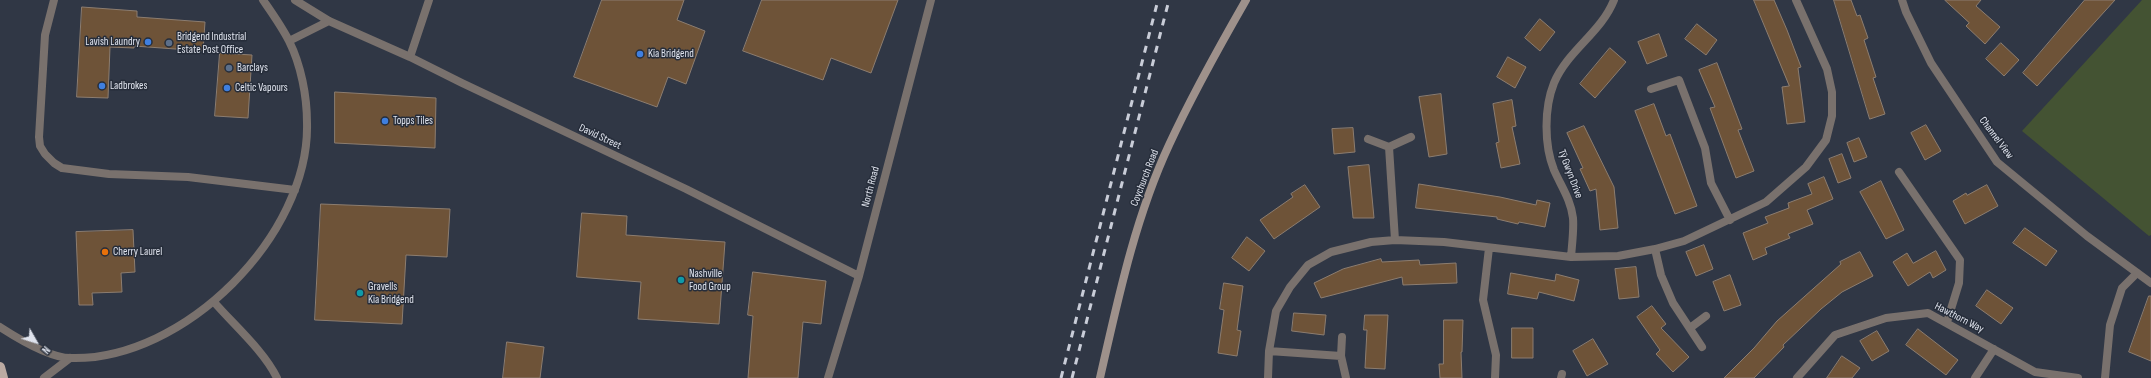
<!DOCTYPE html>
<html>
<head>
<meta charset="utf-8">
<style>
  body { margin:0 }
  #map { position:relative; width:2151px; height:378px; overflow:hidden; background:#303745; font-family:"Sofia Sans Condensed",sans-serif }
  canvas { display:block }
  .north { position:absolute; left:16px; top:322px; width:40px; height:40px; -webkit-text-stroke:3px #262d3a; paint-order:stroke; rotate:129deg; font-size:11px; font-weight:700; line-height:16px; text-align:center; color:#dfe3ed }
  .north::after { content:''; display:block; margin:auto; width:14px; height:18px; background:#dfe3ed; clip-path:polygon(50% 0,100% 100%,50% 72%,0 100%) }
</style>
</head>
<body>
<div id="map">
<canvas width="2151" height="378"></canvas>
<div class="north">N</div>
</div>
<script>
const ctx = document.querySelector('canvas').getContext('2d');
ctx.lineJoin = 'round';
function paint(path, color) { ctx.fillStyle = color; ctx.fill(path, 'evenodd'); }
function trace(path, color, width, dash) { ctx.strokeStyle = color; ctx.lineWidth = width; ctx.lineCap = dash ? 'butt' : 'round'; ctx.setLineDash(dash || []); ctx.stroke(path); }
function label(font, color, halo, rows, align = 'center') {
  ctx.font = font + ' "Sofia Sans Condensed",sans-serif'; ctx.lineWidth = 3; ctx.setLineDash([]); ctx.textBaseline = 'middle'; ctx.strokeStyle = halo; ctx.fillStyle = color; for (const [text, x, y, turn = 0] of rows) {
    ctx.save(); ctx.translate(x, y); ctx.rotate((+turn || 0) * Math.PI / 180); ctx.textAlign = isNaN(turn) ? turn : align; if (halo) ctx.strokeText(text, 0, 0); ctx.fillText(text, 0, 0); ctx.restore();
  }
}
paint(new Path2D(`
  M 2142,0 L 2151,0 L 2151,235 L 2149,236 L 2022,131 Z`), '#445333');
const building = new Path2D(`
  M 602,0 L 684,0 L 677,20 L 705,31 L 686,84 L 668,77 L 657,107 L 574,77 Z
  M 762,0 L 898,0 L 871,73 L 831,58 L 823,80 L 743,51 Z
  M 1754,0 L 1774,0 L 1787,30 L 1801,67 L 1798,68 L 1805,122 L 1787,124 L 1782,87 L 1789,86 Z
  M 1834,0 L 1851,0 L 1857,16 L 1860,15 L 1868,38 L 1864,40 L 1876,77 L 1873,78 L 1885,114 L 1870,119 Z
  M 1945,0 L 1981,0 L 1976,6 L 2000,27 L 1985,44 L 1966,26 L 1969,23 Z
  M 2085,0 L 2115,0 L 2037,86 L 2023,73 Z
  M 82,7 L 137,11 L 137,17 L 205,22 L 203,51 L 134,46 L 134,48 L 110,47 L 108,98 L 77,97 Z
  M 1540,19 L 1555,32 L 1540,51 L 1525,38 Z
  M 1697,24 L 1717,40 L 1706,55 L 1685,39 Z
  M 1659,34 L 1667,56 L 1647,64 L 1638,42 Z
  M 2001,43 L 2019,60 L 2004,76 L 1986,59 Z
  M 1610,48 L 1626,62 L 1595,98 L 1580,84 Z
  M 220,53 L 252,55 L 248,118 L 215,116 Z
  M 1508,57 L 1526,67 L 1515,88 L 1497,77 Z
  M 1717,63 L 1742,129 L 1738,130 L 1754,171 L 1736,178 L 1710,108 L 1715,107 L 1699,70 Z
  M 335,92 L 436,98 L 435,148 L 335,143 Z
  M 1441,94 L 1447,154 L 1429,157 L 1419,97 Z
  M 1512,100 L 1516,126 L 1512,127 L 1520,164 L 1501,168 L 1496,143 L 1499,142 L 1493,104 Z
  M 1654,104 L 1666,136 L 1670,134 L 1697,206 L 1675,214 L 1635,111 Z
  M 1926,125 L 1941,151 L 1925,160 L 1911,133 Z
  M 1584,126 L 1614,187 L 1618,228 L 1600,230 L 1596,189 L 1590,191 L 1580,169 L 1583,168 L 1567,133 Z
  M 1353,128 L 1355,152 L 1334,154 L 1332,129 Z
  M 1859,138 L 1867,157 L 1854,162 L 1847,143 Z
  M 1842,154 L 1851,178 L 1838,183 L 1829,159 Z
  M 1369,165 L 1374,218 L 1353,218 L 1348,167 Z
  M 1824,177 L 1833,199 L 1807,210 L 1813,224 L 1788,234 L 1790,238 L 1765,248 L 1767,254 L 1753,260 L 1743,233 L 1768,223 L 1765,217 L 1789,208 L 1788,203 L 1812,194 L 1808,184 Z
  M 1881,181 L 1904,230 L 1886,239 L 1860,192 Z
  M 1419,184 L 1500,197 L 1536,205 L 1537,200 L 1550,203 L 1545,227 L 1519,222 L 1518,224 L 1497,219 L 1497,217 L 1416,208 Z
  M 1305,185 L 1320,207 L 1274,239 L 1260,220 L 1293,197 L 1291,194 Z
  M 1987,185 L 1998,206 L 1965,224 L 1953,201 L 1966,193 L 1967,195 Z
  M 321,204 L 450,209 L 447,257 L 406,255 L 402,324 L 315,320 Z
  M 582,213 L 627,216 L 626,235 L 725,242 L 719,324 L 638,319 L 641,282 L 577,277 Z
  M 2025,228 L 2057,251 L 2046,266 L 2013,243 Z
  M 133,230 L 135,272 L 121,273 L 122,292 L 92,293 L 93,305 L 79,305 L 76,232 Z
  M 1247,237 L 1265,251 L 1249,271 L 1232,258 Z
  M 1704,245 L 1713,269 L 1696,276 L 1686,252 Z
  M 1936,251 L 1946,270 L 1933,278 L 1930,272 L 1908,286 L 1893,262 L 1907,253 L 1913,263 Z
  M 1860,252 L 1873,276 L 1842,292 L 1821,309 L 1783,345 L 1784,347 L 1754,378 L 1724,378 L 1754,348 L 1777,321 L 1841,264 L 1840,262 Z
  M 1381,259 L 1382,262 L 1419,260 L 1420,265 L 1456,263 L 1457,283 L 1403,285 L 1402,277 L 1321,298 L 1314,283 L 1343,269 Z
  M 1636,267 L 1639,297 L 1619,299 L 1615,269 Z
  M 753,272 L 826,281 L 821,324 L 803,322 L 798,378 L 748,378 L 753,316 L 748,315 Z
  M 1511,273 L 1555,281 L 1556,274 L 1579,280 L 1574,301 L 1539,292 L 1537,299 L 1508,294 Z
  M 1730,275 L 1741,305 L 1724,311 L 1713,282 Z
  M 1224,283 L 1243,286 L 1237,330 L 1241,331 L 1237,356 L 1218,353 L 1224,310 L 1220,309 Z
  M 1987,290 L 2013,308 L 2001,324 L 1976,306 Z
  M 2149,296 L 2151,296 L 2151,361 L 2129,352 Z
  M 1652,306 L 1666,324 L 1661,328 L 1689,357 L 1673,372 L 1656,354 L 1660,350 L 1637,317 Z
  M 1294,313 L 1326,315 L 1324,335 L 1292,331 Z
  M 1365,315 L 1388,315 L 1385,369 L 1365,368 L 1367,330 L 1364,330 Z
  M 1444,320 L 1463,320 L 1462,352 L 1461,352 L 1462,378 L 1440,378 L 1439,364 L 1443,364 Z
  M 1512,328 L 1533,328 L 1533,358 L 1512,358 Z
  M 1918,329 L 1958,360 L 1946,375 L 1906,345 Z
  M 1877,331 L 1889,351 L 1872,361 L 1860,341 Z
  M 1593,339 L 1608,364 L 1587,376 L 1573,351 Z
  M 507,342 L 544,347 L 540,378 L 503,378 Z
  M 1842,356 L 1860,368 L 1852,378 L 1827,378 Z`);
paint(building, '#6e5338');
trace(building, '#8c7d70', 1);
trace(new Path2D(`
  M 54,0 L 45,35 L 39,137 L 40,146 L 45,154 L 54,163 L 62,168 L 109,174 L 188,177 L 295,190
  M 295,0 L 329,21 L 410,57 L 462,83 L 686,189 L 859,276
  M 289,41 L 329,21
  M 410,57 L 429,0
  M 1651,89 L 1679,80 L 1705,148 L 1711,183 L 1730,220
  M 1368,139 L 1389,147 L 1411,137
  M 1389,147 L 1395,240
  M 1899,172 L 1960,260 L 1959,283 L 1947,322
  M 1489,248 L 1483,300 L 1496,355 L 1495,378
  M 1655,249 L 1661,275 L 1673,303 L 1702,347
  M 1571,257 C 1572,244 1574,230 1573,218 C 1571,200 1561,186 1554,170 C 1544,145 1544,108 1554,83 C 1568,50 1601,33 1614,0
  M 214,302 C 234,325 264,351 277,378
  M 0,327 C 17,338 50,358 71,358 C 184,361 310,235 307,123 C 307,96 301,65 289,41 C 282,27 272,13 263,0
  M 1690,328 L 1706,316
  M 1342,337 L 1341,356 L 1346,378
  M 1269,351 L 1341,356
  M 44,378 L 70,358
  M 828,378 L 859,276 L 931,0
  M 1268,378 L 1269,351 L 1276,311 L 1290,287 L 1308,265 L 1331,252 L 1371,242 L 1395,240 L 1444,242 L 1571,257 L 1618,256 L 1655,249 L 1684,241 L 1766,202 L 1806,167 L 1826,140 L 1832,116 L 1832,92 L 1827,69 L 1796,0
  M 1561,378 L 1562,374
  M 1797,378 L 1835,335 L 1886,318 L 1928,313 L 2035,372 L 2078,378
  M 1975,378 L 1994,349
  M 2105,378 L 2110,325 L 2122,288 L 2137,273`), '#79716d', 8);
trace(new Path2D(`
  M 1902,0 L 1906,12 L 1931,63 L 1997,162 L 2087,236 L 2151,283`), '#79716d', 8);
trace(new Path2D(`
  M 1100,378 C 1118,299 1135,218 1169,145 C 1192,95 1219,47 1246,0`), '#9e918b', 8);
trace(new Path2D(`
  M 0,367 L 3,378`), '#bbaaa2', 10);
trace(new Path2D(`
  M 1061,378 L 1158,0
  M 1072,378 L 1169,0`), '#c9cdd8', 3, [7, 7]);
for (const [x, y, r, color] of [
  [148,42,4,"#3f7fe0"],
  [169,43,4,"#5c6f8a"],
  [640,54,4,"#3f7fe0"],
  [229,68,4,"#5c6f8a"],
  [102,86,4,"#3f7fe0"],
  [227,88,4,"#3f7fe0"],
  [385,121,4,"#3f7fe0"],
  [105,252,4,"#e8710a"],
  [681,280,4,"#0f9aa8"],
  [360,293,4,"#0f9aa8"]
]) { const dot = new Path2D(); dot.arc(x, y, r, 0, 2 * Math.PI); ctx.fillStyle = color; ctx.fill(dot); trace(dot, '#262d3a', 1.5); }
label('11px', '#dfe3ed', '#262d3a', [
  ["Bridgend Industrial",177,37],
  ["Estate Post Office",177,50],
  ["Lavish Laundry",140,42,"right"],
  ["Kia Bridgend",648,54],
  ["Barclays",237,68],
  ["Ladbrokes",110,86],
  ["Celtic Vapours",235,88],
  ["Topps Tiles",393,121],
  ["Cherry Laurel",113,252],
  ["Nashville",689,274],
  ["Food Group",689,287],
  ["Gravells",368,287],
  ["Kia Bridgend",368,300]
], 'left');
label('11px', '#dfe3ed', '#262d3a', [
  ["David Street",600,137,25],
  ["Channel View",1996,138,53],
  ["Tŷ Gwyn Drive",1570,174,69],
  ["Coychurch Road",1145,178,-69],
  ["North Road",871,187,-75],
  ["Hawthorn Way",1959,318,27]
]);
</script>
</body>
</html>
